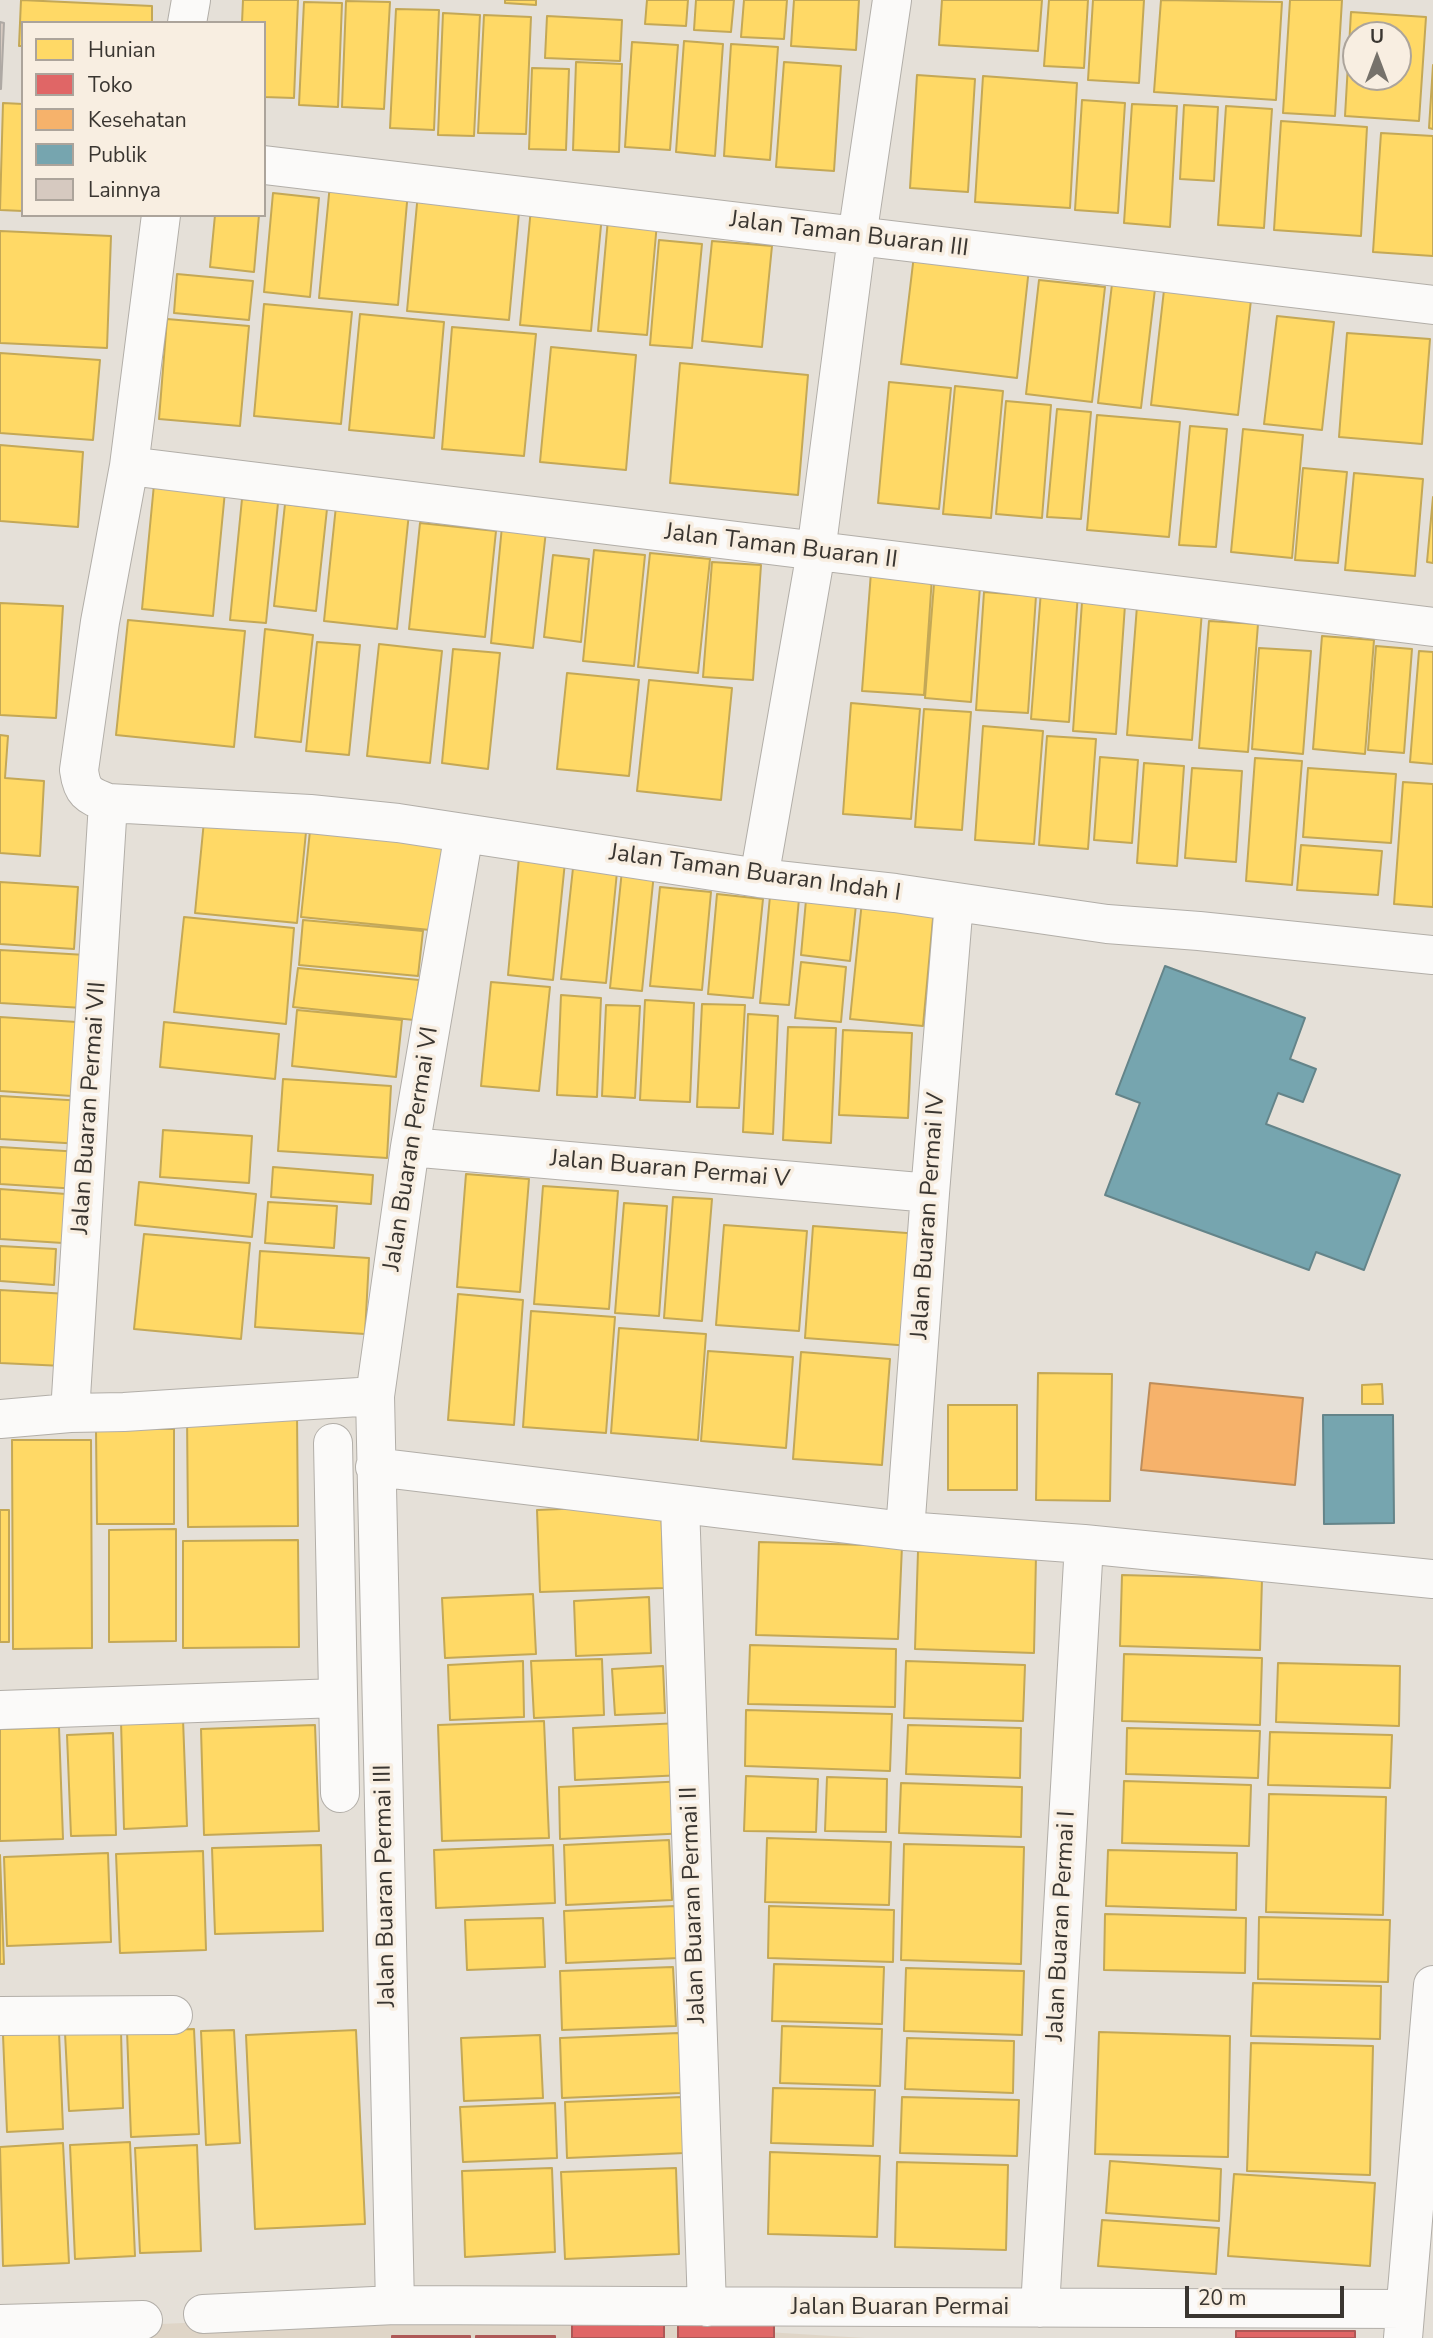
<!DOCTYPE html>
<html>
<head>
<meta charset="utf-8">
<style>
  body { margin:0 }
  #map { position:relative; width:1433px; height:2338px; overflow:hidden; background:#e5e0d8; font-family:"Nunito Sans",sans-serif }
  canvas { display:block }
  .legend { position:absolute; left:21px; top:21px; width:245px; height:196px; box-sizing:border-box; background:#f8eee1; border:2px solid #aca49b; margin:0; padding:9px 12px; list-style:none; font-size:21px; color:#3a3631 }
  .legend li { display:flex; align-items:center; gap:14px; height:35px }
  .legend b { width:35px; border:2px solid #aca49b }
  .north { position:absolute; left:1342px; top:21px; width:70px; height:70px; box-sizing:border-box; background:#f8eee1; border:2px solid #aca49b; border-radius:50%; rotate:0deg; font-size:19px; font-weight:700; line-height:28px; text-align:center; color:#3a3631 }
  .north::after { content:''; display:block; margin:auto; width:24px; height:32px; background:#76726b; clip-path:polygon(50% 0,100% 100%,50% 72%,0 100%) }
  .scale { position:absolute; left:1185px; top:2286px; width:159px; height:32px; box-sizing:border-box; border:4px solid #3a3631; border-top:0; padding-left:9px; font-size:21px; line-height:24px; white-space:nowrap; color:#3a3631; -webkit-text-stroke:5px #f8eee1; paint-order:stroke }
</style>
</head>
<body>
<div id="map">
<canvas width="1433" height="2338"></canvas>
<ul class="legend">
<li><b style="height:19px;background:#ffd966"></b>Hunian</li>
<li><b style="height:19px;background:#e06666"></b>Toko</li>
<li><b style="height:19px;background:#f6b26b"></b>Kesehatan</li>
<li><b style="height:19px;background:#76a5af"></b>Publik</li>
<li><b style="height:19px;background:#d6c9c0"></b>Lainnya</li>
</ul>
<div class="north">U</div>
<div class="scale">20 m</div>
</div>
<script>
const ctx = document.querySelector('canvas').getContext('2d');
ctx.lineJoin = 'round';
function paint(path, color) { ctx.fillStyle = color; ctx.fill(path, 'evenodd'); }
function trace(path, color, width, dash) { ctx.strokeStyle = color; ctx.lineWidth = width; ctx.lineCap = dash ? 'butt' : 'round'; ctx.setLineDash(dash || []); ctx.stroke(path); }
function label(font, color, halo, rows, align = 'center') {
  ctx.font = font + ' "Nunito Sans",sans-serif'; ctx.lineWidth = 7; ctx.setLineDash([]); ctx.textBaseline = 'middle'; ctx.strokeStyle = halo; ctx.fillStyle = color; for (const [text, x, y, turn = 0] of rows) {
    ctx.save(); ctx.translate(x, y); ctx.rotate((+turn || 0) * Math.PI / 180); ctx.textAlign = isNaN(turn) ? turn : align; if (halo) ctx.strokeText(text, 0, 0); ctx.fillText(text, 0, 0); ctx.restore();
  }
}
paint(new Path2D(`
  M 436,2312 L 865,2338 L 0,2338 L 0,2331 Z`), '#dfd5c7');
const homes = new Path2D(`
  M 21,0 L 152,6 L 152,23 L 23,23 L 23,46 L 19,46 Z
  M 243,0 L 298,0 L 294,98 L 264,97 L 264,23 L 242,23 Z
  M 505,0 L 536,0 L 536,5 L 505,3 Z
  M 647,0 L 688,0 L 686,26 L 645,24 Z
  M 696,0 L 734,0 L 731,32 L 694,30 Z
  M 744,0 L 787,0 L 784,39 L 741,37 Z
  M 794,0 L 859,0 L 856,50 L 791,46 Z
  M 942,0 L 1042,0 L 1038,51 L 939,45 Z
  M 1049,0 L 1088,0 L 1084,68 L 1044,66 Z
  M 1093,0 L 1144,0 L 1139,83 L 1088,80 Z
  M 1161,0 L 1282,2 L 1276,100 L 1154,92 Z
  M 1290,0 L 1342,0 L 1335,116 L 1283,113 Z
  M 346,1 L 390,2 L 384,109 L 342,107 Z
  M 304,2 L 342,3 L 338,107 L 299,105 Z
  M 396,9 L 439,10 L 434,130 L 390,128 Z
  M 1351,12 L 1426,17 L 1419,121 L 1345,116 ZM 1356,35 L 1398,35 L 1398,77 L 1356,77 Z
  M 443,13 L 480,15 L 474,136 L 438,135 Z
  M 484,15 L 531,17 L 526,134 L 478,133 Z
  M 547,16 L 622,20 L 620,61 L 545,58 Z
  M 684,41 L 723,44 L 715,156 L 676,152 Z
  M 632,42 L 678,45 L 670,150 L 625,147 Z
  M 731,44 L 778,47 L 770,160 L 724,156 Z
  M 576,62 L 622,64 L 619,152 L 573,150 Z
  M 784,62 L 841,66 L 834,171 L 776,167 Z
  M 1433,65 L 1433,129 L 1429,128 Z
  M 532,68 L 569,69 L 566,150 L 529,149 Z
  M 917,75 L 975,79 L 968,192 L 910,188 Z
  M 983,76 L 1077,83 L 1070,208 L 975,202 Z
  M 1082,100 L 1125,103 L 1118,213 L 1075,210 Z
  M 3,103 L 23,104 L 23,211 L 0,210 Z
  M 1132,104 L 1177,106 L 1170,227 L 1124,223 Z
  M 1184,105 L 1218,107 L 1214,181 L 1180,179 Z
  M 1226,106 L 1272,109 L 1264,228 L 1218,225 Z
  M 1281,121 L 1367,127 L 1361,236 L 1274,230 Z
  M 1381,133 L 1433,136 L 1433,256 L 1373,252 Z
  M 330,184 L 408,191 L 398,305 L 319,298 Z
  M 273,193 L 319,198 L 310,297 L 264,292 Z
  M 418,193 L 520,201 L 509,320 L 407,311 Z
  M 531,208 L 602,215 L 591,331 L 520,325 Z
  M 215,215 L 259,215 L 254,272 L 210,267 Z
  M 608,219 L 657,223 L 647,335 L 598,331 Z
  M 0,231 L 111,236 L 107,348 L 0,343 Z
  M 659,240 L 702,244 L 692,348 L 650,345 Z
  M 712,241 L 772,246 L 762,347 L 702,341 Z
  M 914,255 L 1029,268 L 1017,378 L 901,364 Z
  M 177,274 L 253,281 L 249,320 L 174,313 Z
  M 1039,280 L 1105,287 L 1092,402 L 1026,394 Z
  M 1112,284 L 1155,289 L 1141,408 L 1098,403 Z
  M 1164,290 L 1251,300 L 1238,415 L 1151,405 Z
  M 264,304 L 352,312 L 341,424 L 254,416 Z
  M 360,314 L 444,322 L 434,438 L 349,430 Z
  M 1277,316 L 1334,322 L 1322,430 L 1264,424 Z
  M 167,319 L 249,326 L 240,426 L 159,419 Z
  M 452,327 L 536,334 L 524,456 L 442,449 Z
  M 1347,333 L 1430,339 L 1422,444 L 1339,437 Z
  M 551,347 L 636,355 L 626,470 L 540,462 Z
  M 0,353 L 100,360 L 93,440 L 0,433 Z
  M 680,363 L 808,375 L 798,495 L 670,483 Z
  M 889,382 L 951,388 L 939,509 L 878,503 Z
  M 955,386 L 1003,391 L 991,518 L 943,514 Z
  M 1006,401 L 1051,405 L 1042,518 L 996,514 Z
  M 1057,409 L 1091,412 L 1081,519 L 1047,517 Z
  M 1097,415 L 1180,422 L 1169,537 L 1087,530 Z
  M 1190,426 L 1227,429 L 1216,547 L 1179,545 Z
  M 1243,429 L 1303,435 L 1292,558 L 1231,552 Z
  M 0,445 L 83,452 L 78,527 L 0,521 Z
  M 1303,468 L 1347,472 L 1338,563 L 1295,560 Z
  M 1354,473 L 1423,479 L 1415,576 L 1345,570 Z
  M 155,474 L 226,481 L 213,616 L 142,609 Z
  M 1433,497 L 1433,563 L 1427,562 Z
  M 242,499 L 278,503 L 266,623 L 230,620 Z
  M 285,504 L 327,509 L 316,611 L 274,606 Z
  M 336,506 L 409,513 L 397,629 L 324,621 Z
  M 420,523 L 496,531 L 485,637 L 409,629 Z
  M 502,526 L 546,531 L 533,648 L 491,643 Z
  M 594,550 L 645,555 L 634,666 L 583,661 Z
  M 650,553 L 710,559 L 698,673 L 638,667 Z
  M 553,555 L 589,559 L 581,642 L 544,637 Z
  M 712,562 L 761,565 L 753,680 L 703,677 Z
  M 871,572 L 932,577 L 924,695 L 862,691 Z
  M 934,584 L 980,587 L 971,702 L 925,698 Z
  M 1041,591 L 1078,593 L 1069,722 L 1031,719 Z
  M 984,592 L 1036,596 L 1028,713 L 976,710 Z
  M 1082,602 L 1125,605 L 1116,734 L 1073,731 Z
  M 0,603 L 63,606 L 56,718 L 0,715 Z
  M 1137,606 L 1202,611 L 1192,740 L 1127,735 Z
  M 128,620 L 245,631 L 234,747 L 116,735 Z
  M 1209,621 L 1258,624 L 1248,752 L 1199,748 Z
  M 265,629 L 313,635 L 301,742 L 255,737 Z
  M 1322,636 L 1374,640 L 1365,754 L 1313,749 Z
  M 317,642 L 360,645 L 349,755 L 306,751 Z
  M 379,644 L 442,651 L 430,763 L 367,756 Z
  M 1376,646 L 1412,649 L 1404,753 L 1368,750 Z
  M 1259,648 L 1311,651 L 1303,754 L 1252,749 Z
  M 453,649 L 500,653 L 488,769 L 442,763 Z
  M 1419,651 L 1433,652 L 1433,764 L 1410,762 Z
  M 567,673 L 639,680 L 629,776 L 557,769 Z
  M 649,680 L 732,688 L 721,800 L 637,791 Z
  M 851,703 L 920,709 L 911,819 L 843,814 Z
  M 924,709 L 971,712 L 962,830 L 915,827 Z
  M 983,726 L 1043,731 L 1034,844 L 975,840 Z
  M 0,735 L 8,736 L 5,778 L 44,781 L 40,856 L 0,853 Z
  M 1047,736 L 1096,739 L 1088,849 L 1039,845 Z
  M 1100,757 L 1138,760 L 1132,843 L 1094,840 Z
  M 1255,758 L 1302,761 L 1292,885 L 1246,881 Z
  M 1144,763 L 1184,766 L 1177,866 L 1137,863 Z
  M 1192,768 L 1242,771 L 1236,862 L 1185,858 Z
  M 1308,768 L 1396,774 L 1391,843 L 1303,837 Z
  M 1403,782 L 1433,784 L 1433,907 L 1394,904 Z
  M 204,821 L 306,832 L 297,923 L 195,913 Z
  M 311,821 L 449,835 L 440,931 L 301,917 Z
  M 1301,845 L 1382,851 L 1378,895 L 1297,890 Z
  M 519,857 L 565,862 L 553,980 L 508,975 Z
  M 573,868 L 617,872 L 606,983 L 561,979 Z
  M 622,870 L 654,873 L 642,991 L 610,988 Z
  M 0,882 L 78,887 L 74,949 L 0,944 Z
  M 660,887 L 711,892 L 702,990 L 650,986 Z
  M 717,894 L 763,899 L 753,998 L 708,994 Z
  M 770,896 L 799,899 L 789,1005 L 760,1003 Z
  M 806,900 L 856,905 L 850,961 L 801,955 Z
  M 862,901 L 934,908 L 923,1026 L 850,1019 Z
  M 184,917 L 294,928 L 286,1024 L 174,1012 Z
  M 303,920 L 423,931 L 418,976 L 299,965 Z
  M 0,950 L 86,955 L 83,1008 L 0,1003 Z
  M 801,962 L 846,967 L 841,1022 L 795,1018 Z
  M 298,968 L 419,980 L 414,1020 L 293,1007 Z
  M 491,982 L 550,987 L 539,1091 L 481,1086 Z
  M 561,995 L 601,998 L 597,1097 L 557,1095 Z
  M 645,1000 L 694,1003 L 690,1102 L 640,1100 Z
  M 702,1004 L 745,1005 L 739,1108 L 697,1107 Z
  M 606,1005 L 640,1006 L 635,1098 L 602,1096 Z
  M 297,1010 L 402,1020 L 396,1077 L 292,1066 Z
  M 748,1014 L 778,1016 L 773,1134 L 743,1132 Z
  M 0,1017 L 92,1023 L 86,1097 L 0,1091 Z
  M 164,1022 L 279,1034 L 275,1079 L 160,1067 Z
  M 788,1027 L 836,1028 L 831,1143 L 783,1140 Z
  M 843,1030 L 912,1033 L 908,1118 L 839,1115 Z
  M 283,1079 L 391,1086 L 387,1158 L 278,1151 Z
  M 0,1096 L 84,1101 L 81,1144 L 0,1139 Z
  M 163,1130 L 252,1136 L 249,1183 L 160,1177 Z
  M 0,1147 L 81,1152 L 78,1189 L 0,1184 Z
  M 273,1167 L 373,1175 L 371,1204 L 271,1197 Z
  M 466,1174 L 529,1179 L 520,1292 L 457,1287 Z
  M 139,1182 L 256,1194 L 252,1237 L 135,1225 Z
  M 543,1186 L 618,1191 L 609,1309 L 534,1304 Z
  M 0,1189 L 66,1194 L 63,1243 L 0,1239 Z
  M 673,1197 L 712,1199 L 702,1321 L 664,1318 Z
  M 268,1202 L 337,1206 L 334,1248 L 265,1243 Z
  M 624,1203 L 667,1206 L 659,1316 L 615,1313 Z
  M 724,1225 L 807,1231 L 799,1331 L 716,1325 Z
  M 813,1226 L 920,1234 L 911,1346 L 805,1338 Z
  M 144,1234 L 250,1243 L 241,1339 L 134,1329 Z
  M 0,1246 L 56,1249 L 54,1285 L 0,1281 Z
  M 260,1251 L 369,1258 L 365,1334 L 255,1327 Z
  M 0,1290 L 68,1294 L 63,1366 L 0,1363 Z
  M 458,1294 L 523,1300 L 514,1425 L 448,1420 Z
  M 531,1311 L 615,1317 L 606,1433 L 523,1427 Z
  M 619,1328 L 706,1334 L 698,1440 L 611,1433 Z
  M 708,1351 L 793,1357 L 786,1448 L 701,1441 Z
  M 801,1352 L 890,1359 L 882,1465 L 793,1459 Z
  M 1038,1373 L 1112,1374 L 1110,1501 L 1036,1500 Z
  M 1382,1384 L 1383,1404 L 1362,1404 L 1362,1385 Z
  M 948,1405 L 1017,1405 L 1017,1490 L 948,1490 Z
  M 297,1412 L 298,1526 L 188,1527 L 187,1413 Z
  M 96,1429 L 174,1429 L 174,1524 L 97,1524 Z
  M 12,1440 L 91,1440 L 92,1648 L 13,1649 Z
  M 661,1505 L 664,1588 L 540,1592 L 537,1510 Z
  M 0,1510 L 9,1510 L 9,1642 L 0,1642 Z
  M 176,1529 L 176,1641 L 109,1642 L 109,1530 Z
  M 298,1540 L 299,1647 L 183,1648 L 183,1541 Z
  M 759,1542 L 902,1546 L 898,1639 L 756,1635 Z
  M 918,1551 L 1036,1555 L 1034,1653 L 915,1649 Z
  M 1122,1575 L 1262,1579 L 1260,1650 L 1120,1646 Z
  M 533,1594 L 536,1654 L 445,1658 L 442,1598 Z
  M 649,1597 L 651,1653 L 576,1656 L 574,1601 Z
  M 750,1645 L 896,1649 L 895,1707 L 748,1704 Z
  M 1124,1654 L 1262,1658 L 1260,1725 L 1122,1721 Z
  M 602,1659 L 604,1715 L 534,1718 L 531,1661 Z
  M 523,1661 L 524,1717 L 450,1720 L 448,1665 Z
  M 906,1661 L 1025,1665 L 1023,1721 L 904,1718 Z
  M 1278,1663 L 1400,1666 L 1399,1726 L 1276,1722 Z
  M 663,1666 L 665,1713 L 615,1715 L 612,1669 Z
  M 746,1710 L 892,1714 L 890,1771 L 745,1766 Z
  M 183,1719 L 187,1826 L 124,1829 L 121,1721 Z
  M 544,1721 L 549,1838 L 442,1841 L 438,1725 Z
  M 681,1723 L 684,1775 L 575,1780 L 573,1728 Z
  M 315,1725 L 319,1831 L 204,1835 L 201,1729 Z
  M 908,1725 L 1021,1728 L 1020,1778 L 906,1774 Z
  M 59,1727 L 63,1839 L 0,1841 L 0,1729 Z
  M 1127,1728 L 1260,1731 L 1258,1778 L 1126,1774 Z
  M 1270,1732 L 1392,1735 L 1390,1788 L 1268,1785 Z
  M 113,1733 L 116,1835 L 71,1836 L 67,1735 Z
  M 746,1776 L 818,1779 L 816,1832 L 744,1831 Z
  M 827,1777 L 887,1779 L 886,1832 L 825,1831 Z
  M 687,1781 L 689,1833 L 560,1839 L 559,1787 Z
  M 1124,1781 L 1251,1785 L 1249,1846 L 1122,1843 Z
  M 901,1783 L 1022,1787 L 1021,1837 L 899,1833 Z
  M 1269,1794 L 1386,1797 L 1383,1915 L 1266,1912 Z
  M 767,1838 L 891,1842 L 889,1905 L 765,1902 Z
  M 669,1840 L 672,1900 L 566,1905 L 564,1845 Z
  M 904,1844 L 1024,1847 L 1021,1964 L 901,1960 Z
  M 321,1845 L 323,1931 L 215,1934 L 212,1848 Z
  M 553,1845 L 555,1903 L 436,1908 L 434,1850 Z
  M 1108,1850 L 1237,1853 L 1236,1910 L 1106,1906 Z
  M 203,1851 L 206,1950 L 120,1953 L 116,1854 Z
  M 108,1853 L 111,1942 L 7,1946 L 4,1857 Z
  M 0,1855 L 4,1964 L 0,1964 Z
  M 676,1906 L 679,1958 L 566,1963 L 564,1911 Z
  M 769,1906 L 894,1910 L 893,1962 L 768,1958 Z
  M 1105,1914 L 1246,1918 L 1245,1973 L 1104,1970 Z
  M 1259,1917 L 1390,1920 L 1388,1982 L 1258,1979 Z
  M 543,1918 L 545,1967 L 467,1970 L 465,1920 Z
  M 774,1964 L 884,1967 L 882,2024 L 772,2021 Z
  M 673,1967 L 676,2026 L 562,2030 L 560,1971 Z
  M 906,1968 L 1024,1971 L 1022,2035 L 904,2031 Z
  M 1253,1983 L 1381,1986 L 1380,2039 L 1251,2036 Z
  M 782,2026 L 882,2029 L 880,2086 L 780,2083 Z
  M 194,2029 L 199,2134 L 131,2137 L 127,2031 Z
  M 234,2030 L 240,2143 L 206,2145 L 201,2031 Z
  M 356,2030 L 365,2224 L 255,2229 L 246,2035 Z
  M 121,2031 L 123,2108 L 69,2111 L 65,2033 Z
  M 59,2032 L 63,2129 L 7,2132 L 3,2035 Z
  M 1099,2032 L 1230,2036 L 1228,2157 L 1095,2154 Z
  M 679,2033 L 681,2093 L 562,2098 L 560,2038 Z
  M 540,2035 L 543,2098 L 464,2101 L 461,2038 Z
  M 907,2038 L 1014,2041 L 1013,2093 L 905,2089 Z
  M 1251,2043 L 1373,2046 L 1370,2175 L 1247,2171 Z
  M 773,2088 L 875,2090 L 873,2146 L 771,2143 Z
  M 682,2097 L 685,2153 L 567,2158 L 565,2102 Z
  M 902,2097 L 1019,2100 L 1017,2156 L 900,2153 Z
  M 555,2103 L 557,2158 L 463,2162 L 460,2107 Z
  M 130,2142 L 135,2256 L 75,2259 L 70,2145 Z
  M 63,2143 L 69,2263 L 3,2266 L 0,2147 Z
  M 197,2145 L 201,2251 L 140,2253 L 135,2148 Z
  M 770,2152 L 880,2156 L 877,2237 L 768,2234 Z
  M 1110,2161 L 1221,2169 L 1219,2221 L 1106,2213 Z
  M 897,2162 L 1008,2165 L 1006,2250 L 895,2247 Z
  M 552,2168 L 555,2252 L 465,2257 L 462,2171 Z
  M 676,2168 L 679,2254 L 565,2259 L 561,2172 Z
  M 1234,2174 L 1375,2183 L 1370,2266 L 1228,2256 Z
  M 1102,2220 L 1219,2228 L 1216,2274 L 1098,2266 Z`);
paint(homes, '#ffd966');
trace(homes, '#c4a856', 2);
const shops = new Path2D(`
  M 572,2310 L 664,2310 L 664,2338 L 572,2338 Z
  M 678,2325 L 774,2325 L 774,2338 L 678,2338 Z
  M 1236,2331 L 1355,2331 L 1355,2338 L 1236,2338 Z
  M 392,2336 L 470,2336 L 470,2338 L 392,2338 Z
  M 476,2336 L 555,2336 L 555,2338 L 476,2338 Z`);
paint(shops, '#e06666');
trace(shops, '#ae5856', 2);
const health = new Path2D(`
  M 1150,1383 L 1303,1398 L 1295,1485 L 1141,1470 Z`);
paint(health, '#f6b26b');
trace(health, '#be8d5a', 2);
const public = new Path2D(`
  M 1165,966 L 1305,1018 L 1290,1059 L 1316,1069 L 1303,1102 L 1278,1093 L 1266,1124 L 1400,1175 L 1364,1270 L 1316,1252 L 1309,1270 L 1105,1195 L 1140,1103 L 1116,1094 Z
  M 1323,1415 L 1393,1415 L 1394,1523 L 1324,1524 Z`);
paint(public, '#76a5af');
trace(public, '#648489', 2);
const building = new Path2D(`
  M 0,22 L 4,23 L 1,89 L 0,89 Z`);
paint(building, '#d6c9c0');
trace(building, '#aea9a4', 2);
const minor = new Path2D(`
  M 187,23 L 191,0
  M 264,165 L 1433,305
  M 161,215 L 129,466 L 100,622 L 79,770 C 82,793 88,795 108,803 L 310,814 L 398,823 L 759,878 L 895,893 L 1107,924 L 1199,931 L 1433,955
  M 129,466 L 1433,627
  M 759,878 L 816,552 L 857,237 L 892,0
  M 410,1147 L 930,1193
  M 70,1413 L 108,803
  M 0,1419 L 70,1413 L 124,1412 L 375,1396
  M 333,1443 L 340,1793
  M 375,1467 L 905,1531 L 1084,1544 L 1433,1579
  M 680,1504 L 707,2307
  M 905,1531 L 930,1193 L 954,902
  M 0,1710 L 338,1698
  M 0,2016 L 173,2015
  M 395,2305 L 375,1396 L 410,1147 L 464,833
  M 1040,2308 L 1084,1544
  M 203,2314 L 395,2305 L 1405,2309
  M 0,2324 L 143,2320
  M 1403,2338 L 1433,1985`);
trace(minor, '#b2aea8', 40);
trace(minor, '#fbfaf9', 38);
label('24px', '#3a3631', '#f8eee1', [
  ["Jalan Taman Buaran III",849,235,7],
  ["Jalan Taman Buaran II",781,547,7],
  ["Jalan Taman Buaran Indah I",755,874,8],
  ["Jalan Buaran Permai VII",90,1108,-86],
  ["Jalan Buaran Permai VI",412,1149,-81],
  ["Jalan Buaran Permai V",670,1170,5],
  ["Jalan Buaran Permai IV",929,1216,-86],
  ["Jalan Buaran Permai III",386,1886,-91],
  ["Jalan Buaran Permai II",694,1905,-92],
  ["Jalan Buaran Permai I",1062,1926,-87],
  ["Jalan Buaran Permai",900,2308]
]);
</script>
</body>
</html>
